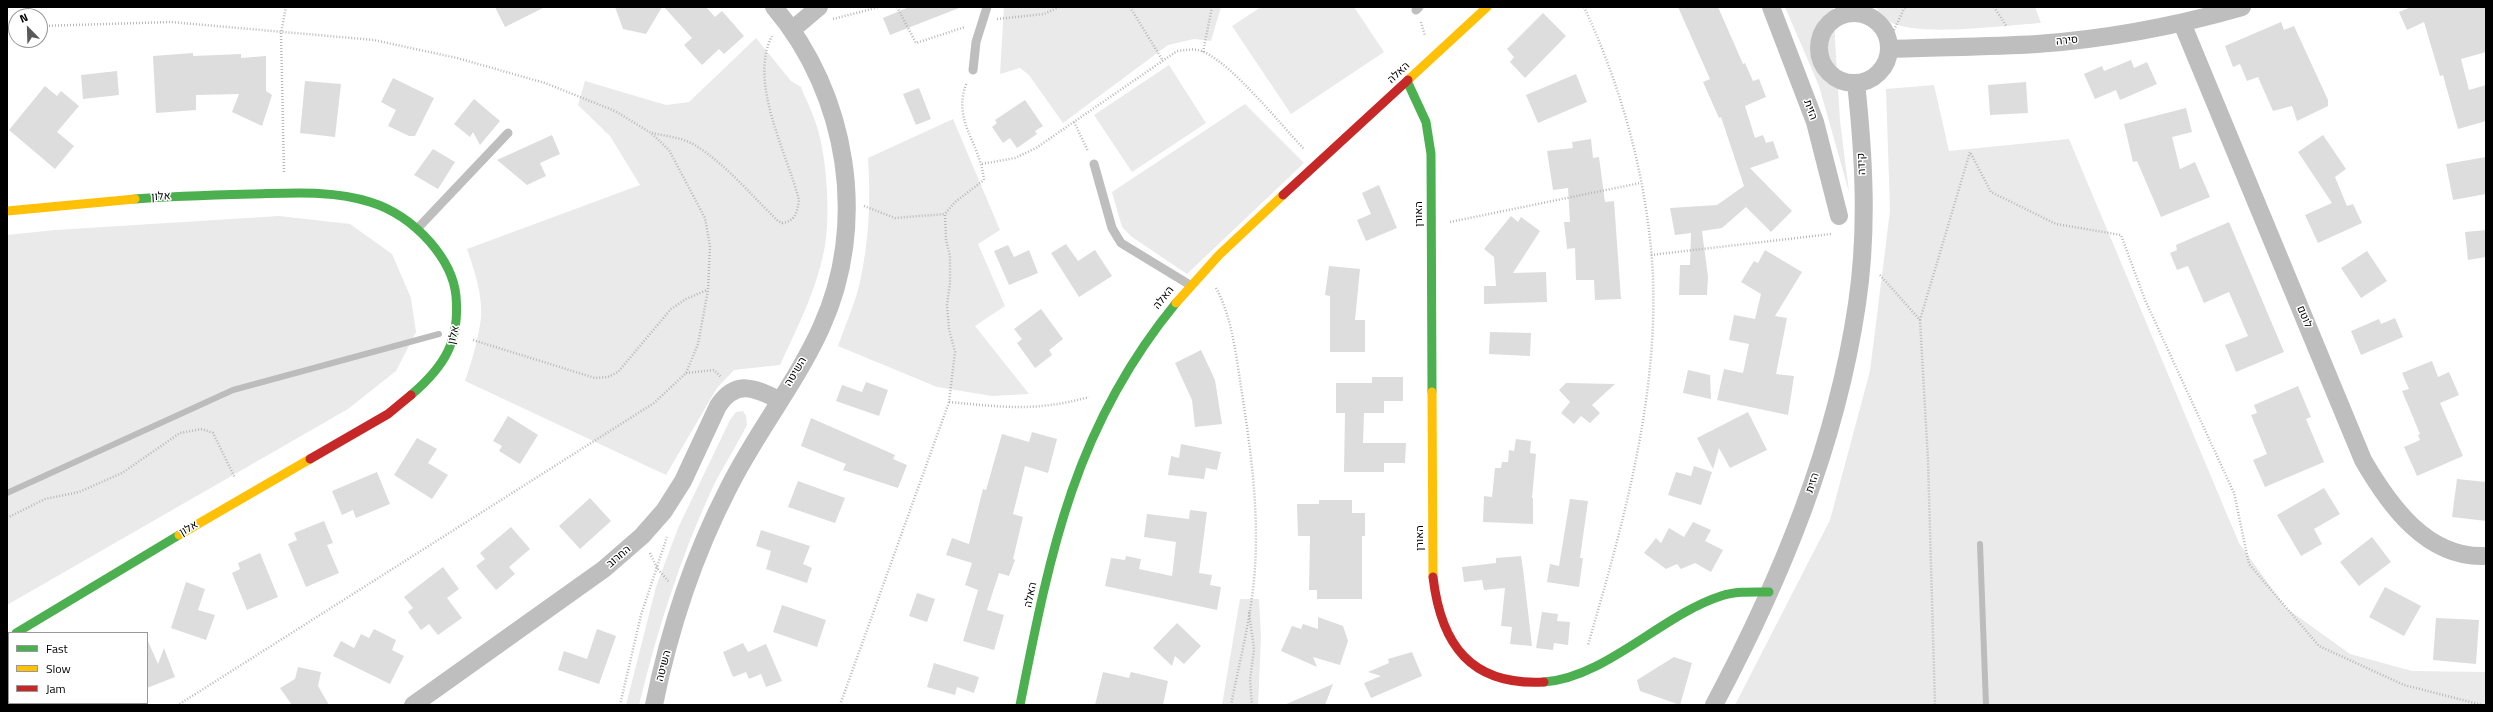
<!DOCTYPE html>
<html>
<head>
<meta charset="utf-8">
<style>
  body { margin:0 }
  #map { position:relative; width:2493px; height:712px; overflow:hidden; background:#fff; font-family:"Titillium Web",sans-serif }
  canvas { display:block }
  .frame { position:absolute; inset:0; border:8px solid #000; pointer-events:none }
  .legend { position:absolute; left:8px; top:632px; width:140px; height:72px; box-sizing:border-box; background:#fff; border:1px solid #999; margin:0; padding:5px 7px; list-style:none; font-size:12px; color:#000 }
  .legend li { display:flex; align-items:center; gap:8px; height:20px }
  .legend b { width:20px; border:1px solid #999 }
  .north { position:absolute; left:8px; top:8px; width:40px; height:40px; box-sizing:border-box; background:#fff; border:1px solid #999; border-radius:50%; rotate:337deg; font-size:11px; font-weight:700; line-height:16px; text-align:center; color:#000 }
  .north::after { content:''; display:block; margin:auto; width:14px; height:18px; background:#595959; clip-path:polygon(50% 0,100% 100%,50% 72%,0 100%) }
</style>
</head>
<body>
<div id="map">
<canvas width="2493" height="712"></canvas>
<div class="frame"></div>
<ul class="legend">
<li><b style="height:5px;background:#4caf50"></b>Fast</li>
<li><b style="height:5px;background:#ffc107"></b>Slow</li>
<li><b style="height:5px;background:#c62828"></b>Jam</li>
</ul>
<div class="north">N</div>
</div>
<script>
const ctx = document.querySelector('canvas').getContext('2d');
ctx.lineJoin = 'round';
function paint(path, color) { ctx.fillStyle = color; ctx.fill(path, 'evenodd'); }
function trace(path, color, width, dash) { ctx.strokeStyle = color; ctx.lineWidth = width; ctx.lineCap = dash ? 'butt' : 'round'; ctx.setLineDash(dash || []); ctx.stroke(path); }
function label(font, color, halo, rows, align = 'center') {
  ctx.font = font + ' "Titillium Web",Heebo,sans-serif'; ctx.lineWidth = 3; ctx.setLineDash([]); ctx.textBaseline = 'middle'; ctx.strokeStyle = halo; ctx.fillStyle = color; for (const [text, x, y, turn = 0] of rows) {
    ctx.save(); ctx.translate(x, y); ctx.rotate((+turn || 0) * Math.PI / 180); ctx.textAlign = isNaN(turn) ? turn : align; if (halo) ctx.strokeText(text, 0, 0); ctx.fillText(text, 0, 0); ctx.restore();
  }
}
paint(new Path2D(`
  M 1004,7 L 1221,7 L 1211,41 L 1194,39 L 1168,45 L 1063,123 L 1029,75 L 1020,68 L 1000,74 Z
  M 1261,7 L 1354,7 L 1384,52 L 1291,114 L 1232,26 Z
  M 1785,7 L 1833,7 L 1840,121 L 1849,192 L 1819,86 Z
  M 1877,7 L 2035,7 L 2041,23 C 2007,25 1915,38 1888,21 C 1882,18 1879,13 1877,7 Z
  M 756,38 L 791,81 L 801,87 C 806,100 813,113 817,127 C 827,157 831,220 824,251 C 816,291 797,328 780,365 L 734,370 L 717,388 L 666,475 L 465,381 C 472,361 478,340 481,318 C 483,296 474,269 467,249 L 640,185 L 610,136 L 578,105 L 585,81 L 666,105 L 689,102 Z
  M 1169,65 L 1206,123 L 1132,172 L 1094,115 Z
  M 1934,85 L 1949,151 L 2069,139 L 2239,543 L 2286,608 L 2350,654 L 2412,671 L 2486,672 L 2486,705 L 1735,705 L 1830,520 L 1870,371 L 1890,211 L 1886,89 Z
  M 1245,104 L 1304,163 L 1187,274 L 1132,237 L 1122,227 L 1112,192 Z
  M 953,119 L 1000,230 L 978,244 L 1005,306 L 975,326 L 1029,394 L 992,396 L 937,387 L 838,346 C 845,326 854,306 859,286 C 869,243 871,201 868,158 Z
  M 279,216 L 350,224 L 392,254 L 411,298 L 416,332 L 396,371 L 348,409 L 7,605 L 7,235 L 55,230 Z
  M 743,411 L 746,416 L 747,425 C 736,447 722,468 712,489 C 680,558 657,631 639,705 L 626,705 L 656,587 L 678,528 L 730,420 L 736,412 Z
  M 1240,599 L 1259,599 L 1261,637 L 1258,705 L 1222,705 Z`), '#eaeaea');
trace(new Path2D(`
  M 7,493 L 233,390 L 439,334
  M 1980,544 L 1986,705`), '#bcbcbc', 6);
paint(new Path2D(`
  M 495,7 L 545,7 L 505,27 Z
  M 615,7 L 662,7 L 646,34 L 623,29 Z
  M 664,7 L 706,7 L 715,17 L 722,11 L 744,36 L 724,54 L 719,49 L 702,65 L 684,45 L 692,38 Z
  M 909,7 L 958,7 L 959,8 L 890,35 L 883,18 Z
  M 1678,7 L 1718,7 L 1743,64 L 1745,63 L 1753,81 L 1759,79 L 1766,97 L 1745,106 L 1755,138 L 1763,135 L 1766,143 L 1773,141 L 1779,158 L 1750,168 L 1792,211 L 1771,232 L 1746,207 L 1722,228 L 1702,231 L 1708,277 L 1707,295 L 1679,295 L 1680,265 L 1690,265 L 1691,233 L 1675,235 L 1670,208 L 1717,205 L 1744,186 L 1721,117 L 1719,118 L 1703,82 L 1710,79 Z
  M 2411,7 L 2486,7 L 2486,52 L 2461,59 L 2469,90 L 2486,85 L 2486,121 L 2458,129 L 2443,75 L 2440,76 L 2424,22 L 2407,30 L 2399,12 Z
  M 1543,13 L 1566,36 L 1525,78 L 1510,62 L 1514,57 L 1507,49 Z
  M 2281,22 L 2284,30 L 2294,26 L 2328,100 L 2328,106 L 2297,121 L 2292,106 L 2273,111 L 2258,77 L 2247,81 L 2240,64 L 2233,67 L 2225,46 Z
  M 193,53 L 193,56 L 241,54 L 241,58 L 266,56 L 266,91 L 272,95 L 262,126 L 232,112 L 239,94 L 196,95 L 196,110 L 156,113 L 153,56 Z
  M 2131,60 L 2134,68 L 2147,62 L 2157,84 L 2120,100 L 2116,90 L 2095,99 L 2084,74 L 2102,66 L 2104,71 Z
  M 117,71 L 119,95 L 83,99 L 81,75 Z
  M 1576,74 L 1587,102 L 1538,123 L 1526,95 Z
  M 393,78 L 434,98 L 415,136 L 409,136 L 388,126 L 396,110 L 381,102 Z
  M 305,81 L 341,84 L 335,137 L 300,133 Z
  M 2026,82 L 2028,113 L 1990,115 L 1988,85 Z
  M 45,86 L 57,96 L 61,91 L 79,106 L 57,132 L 74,146 L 55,169 L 9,130 Z
  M 919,88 L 931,119 L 916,125 L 903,94 Z
  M 474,99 L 500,121 L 480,145 L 473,132 L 470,137 L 454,124 Z
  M 1025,100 L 1043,126 L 1035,131 L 1037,134 L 1017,148 L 1010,138 L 1003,143 L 992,127 L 997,123 L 995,120 Z
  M 2186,108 L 2192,132 L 2172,137 L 2180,169 L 2195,162 L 2210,197 L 2161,217 L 2137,161 L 2133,162 L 2124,124 Z
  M 552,135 L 560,154 L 540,163 L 546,176 L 527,185 L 497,160 Z
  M 2323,135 L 2346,169 L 2335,177 L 2347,206 L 2353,204 L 2362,223 L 2318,243 L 2305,215 L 2332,203 L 2298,152 Z
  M 1591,139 L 1593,158 L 1599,157 L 1605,202 L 1614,201 L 1621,299 L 1595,300 L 1594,280 L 1576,280 L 1575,248 L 1567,249 L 1564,222 L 1570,222 L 1568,188 L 1553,190 L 1547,151 L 1573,148 L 1572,142 Z
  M 433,149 L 455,162 L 438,189 L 414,175 Z
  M 2486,157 L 2486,194 L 2453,200 L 2446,164 Z
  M 1379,185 L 1397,228 L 1366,241 L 1357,220 L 1371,214 L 1362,193 Z
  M 1511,216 L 1518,222 L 1521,217 L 1540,231 L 1513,273 L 1546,272 L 1547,302 L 1484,304 L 1484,286 L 1496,286 L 1494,257 L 1484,249 Z
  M 2229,222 L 2284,352 L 2236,372 L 2225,345 L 2248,336 L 2229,292 L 2204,303 L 2188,266 L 2177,270 L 2170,253 L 2177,250 L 2176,245 Z
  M 2486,230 L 2486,257 L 2468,260 L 2465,232 Z
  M 1066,244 L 1078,261 L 1095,250 L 1112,276 L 1079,297 L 1051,253 Z
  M 1008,245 L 1014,257 L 1029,250 L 1038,273 L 1009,285 L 994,251 Z
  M 1765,250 L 1802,272 L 1775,316 L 1787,318 L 1776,374 L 1794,376 L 1788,415 L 1717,400 L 1724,369 L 1743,373 L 1749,344 L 1729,340 L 1734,315 L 1755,319 L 1761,294 L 1741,282 L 1754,261 L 1758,263 Z
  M 2367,251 L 2387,281 L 2361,298 L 2341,268 Z
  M 1329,266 L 1360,269 L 1355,320 L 1365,320 L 1365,352 L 1330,352 L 1330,296 L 1325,295 Z
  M 1041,309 L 1063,339 L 1049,350 L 1052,355 L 1035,368 L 1017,343 L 1022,339 L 1014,329 Z
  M 2395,318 L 2403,337 L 2361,355 L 2351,331 L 2379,319 L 2381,324 Z
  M 1490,332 L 1531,333 L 1530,356 L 1489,354 Z
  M 1201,350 L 1215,380 L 1222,424 L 1195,427 L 1192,400 L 1175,363 Z
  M 2432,361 L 2438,377 L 2449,372 L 2459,395 L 2440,403 L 2463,456 L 2417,476 L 2404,447 L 2420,440 L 2418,435 L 2420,434 L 2402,391 L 2409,389 L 2402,373 Z
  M 1688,370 L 1710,375 L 1711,399 L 1683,393 Z
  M 1372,377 L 1403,377 L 1403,401 L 1384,401 L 1384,413 L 1364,413 L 1363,443 L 1406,443 L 1405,463 L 1384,463 L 1384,472 L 1344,472 L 1345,413 L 1336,413 L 1336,383 L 1372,383 Z
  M 866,382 L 888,390 L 879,416 L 836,401 L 842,385 L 862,392 Z
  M 1566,383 L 1615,384 L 1592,405 L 1600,413 L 1590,423 L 1581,416 L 1574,424 L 1561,413 L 1570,402 L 1559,390 Z
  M 2298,386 L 2311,417 L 2306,419 L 2324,462 L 2265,487 L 2253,460 L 2267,454 L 2251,415 L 2257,413 L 2254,405 Z
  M 1748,412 L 1767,450 L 1730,468 L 1719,448 L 1713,469 L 1697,438 Z
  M 508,416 L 538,435 L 520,464 L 499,451 L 502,446 L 493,441 Z
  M 811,418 L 895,455 L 893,459 L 907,465 L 898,488 L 843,470 L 846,464 L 801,446 Z
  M 1032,432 L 1057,439 L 1048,473 L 1025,466 L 1013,514 L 1023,517 L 1013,559 L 1015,560 L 1009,576 L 999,573 L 987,610 L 1004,615 L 994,650 L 963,641 L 978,590 L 965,585 L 972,563 L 946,555 L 952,538 L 969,544 L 983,489 L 986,490 L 1002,434 L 1029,442 Z
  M 417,438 L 437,449 L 428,463 L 448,475 L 432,499 L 394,475 Z
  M 1516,439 L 1531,441 L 1530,453 L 1536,454 L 1532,498 L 1533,498 L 1533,524 L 1483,522 L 1484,496 L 1492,497 L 1495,468 L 1501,468 L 1502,462 L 1508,462 L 1509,450 L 1514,451 Z
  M 1181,444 L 1221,452 L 1217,470 L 1206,468 L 1204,479 L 1168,475 L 1171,456 L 1179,458 Z
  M 1694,466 L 1712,472 L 1701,505 L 1668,495 L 1676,472 L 1691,476 Z
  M 377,472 L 390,504 L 356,518 L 353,510 L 342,515 L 332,491 Z
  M 2457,479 L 2486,482 L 2486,521 L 2452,517 Z
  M 798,481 L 845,498 L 835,523 L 788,507 Z
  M 2324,488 L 2340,514 L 2314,529 L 2322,544 L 2301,556 L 2277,515 Z
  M 590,498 L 611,521 L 580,549 L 559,526 Z
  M 1570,499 L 1588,501 L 1580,558 L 1583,558 L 1579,587 L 1547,582 L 1550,564 L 1559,566 Z
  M 1319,500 L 1352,500 L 1352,513 L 1365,513 L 1365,536 L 1362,536 L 1362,599 L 1317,599 L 1317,590 L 1309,590 L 1310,536 L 1298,536 L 1297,504 L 1319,504 Z
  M 1190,510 L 1207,512 L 1199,573 L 1212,575 L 1210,585 L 1221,587 L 1217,610 L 1105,586 L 1111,558 L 1125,560 L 1126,556 L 1141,559 L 1139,569 L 1172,576 L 1176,542 L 1144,537 L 1147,514 L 1189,519 Z
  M 324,521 L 333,543 L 327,545 L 339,573 L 306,587 L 288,544 L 297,540 L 294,533 Z
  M 1693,522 L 1711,530 L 1705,541 L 1723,550 L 1711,572 L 1695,563 L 1681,569 L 1677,564 L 1666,569 L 1644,553 L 1656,538 L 1661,543 L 1669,528 L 1684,537 Z
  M 511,527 L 530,549 L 509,567 L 515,574 L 496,590 L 476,566 L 485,559 L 480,553 Z
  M 761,530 L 810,546 L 803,564 L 812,568 L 807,583 L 766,569 L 771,551 L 756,546 Z
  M 2372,537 L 2391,562 L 2359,586 L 2340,562 Z
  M 260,553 L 278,597 L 247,610 L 232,573 L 240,569 L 238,563 Z
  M 1521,556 L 1523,569 L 1532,646 L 1510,644 L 1512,627 L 1501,626 L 1505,588 L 1484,590 L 1482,580 L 1464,582 L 1462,567 L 1496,563 L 1496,558 Z
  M 443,567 L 459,589 L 447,598 L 462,618 L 438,635 L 429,624 L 421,630 L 408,612 L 413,608 L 404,597 Z
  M 186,582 L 205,589 L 198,610 L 215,615 L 206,640 L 171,628 Z
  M 2385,587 L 2421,606 L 2404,636 L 2369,617 Z
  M 917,593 L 935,599 L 927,622 L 909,616 Z
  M 782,605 L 826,620 L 817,647 L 773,632 Z
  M 1542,612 L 1558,614 L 1557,621 L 1570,622 L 1568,645 L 1554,643 L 1553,650 L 1536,648 Z
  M 1318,617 L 1343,626 L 1348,641 L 1340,665 L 1313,657 L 1317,667 L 1281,651 L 1292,626 L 1301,629 L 1303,624 L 1318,629 Z
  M 2436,618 L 2479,620 L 2476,664 L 2433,660 Z
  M 1177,623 L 1201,646 L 1184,664 L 1175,656 L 1172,666 L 1153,648 Z
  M 374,629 L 396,640 L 392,650 L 404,656 L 390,684 L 333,656 L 341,641 L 354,648 L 361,634 L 369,638 Z
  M 597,629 L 616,636 L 599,684 L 558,670 L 564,651 L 587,659 Z
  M 147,639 L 158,664 L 164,648 L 175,677 L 147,688 Z
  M 743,643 L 748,652 L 766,644 L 782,681 L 766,687 L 761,674 L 749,679 L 746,672 L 733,677 L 723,652 Z
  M 1412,652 L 1422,676 L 1371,698 L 1364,683 L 1381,676 L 1368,672 L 1389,663 L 1388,659 Z
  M 1674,657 L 1692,663 L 1680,705 L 1640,691 L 1637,680 Z
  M 934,663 L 979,677 L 974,693 L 957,687 L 955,695 L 927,687 Z
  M 298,667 L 321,672 L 318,686 L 329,705 L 292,705 L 280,688 L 295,679 Z
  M 1103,672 L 1129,678 L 1131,672 L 1168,681 L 1163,705 L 1095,705 Z
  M 1333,684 L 1325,705 L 1284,705 Z`), '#ddd');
trace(new Path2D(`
  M 897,7 L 916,43 L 965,27
  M 1130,7 L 1163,61
  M 1584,7 C 1621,86 1645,172 1652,260 C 1661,390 1624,521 1588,645
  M 1994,7 L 2007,27
  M 833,19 L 879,7
  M 997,19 L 1044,14 L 1059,7
  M 1421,22 L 1425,36
  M 40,26 L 171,22 L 374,40 L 457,58 L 545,83 L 615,111 L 651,133 L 669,150 L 705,218 L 710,246 L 708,290 L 698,344 L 686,373 L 654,403 L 178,705
  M 7,28 L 16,27
  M 1894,30 L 1905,7
  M 1203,52 L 1212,7
  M 1074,122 L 1088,151
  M 652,133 C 665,136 680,137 693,144 C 725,163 751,195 778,221 L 782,223 C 796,221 797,212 799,200 C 787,153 748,82 772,36
  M 982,164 L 1015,158 L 1036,148 L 1177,51 C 1187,50 1195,48 1204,52 C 1235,67 1278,122 1304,149
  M 284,172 L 281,33 L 286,7
  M 864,206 L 895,218 L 945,214
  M 1450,222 L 1640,183
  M 1651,255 L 1831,234
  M 1880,275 L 1920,320 L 1928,460 L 1935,705
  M 1216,288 C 1232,317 1236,355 1241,387 C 1251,451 1260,515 1254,580 C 1250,622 1239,664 1231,705
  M 1920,320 L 1970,152 L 1991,192 L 2056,224 L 2121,235 L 2145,300 L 2234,493 L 2249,564 L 2319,646 L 2404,685 L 2482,705
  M 473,340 L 595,378 L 608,377 L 618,372 L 671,309 L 686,299 L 707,290
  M 686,373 L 714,370 L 721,377
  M 949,402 C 1003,407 1035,412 1089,397
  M 7,518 L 45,499 L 79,492 L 122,473 L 180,433 L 202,429 L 213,433 L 235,478
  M 650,553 L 657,568 L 669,582
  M 1249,612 L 1254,649 L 1250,680 L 1252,705
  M 620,705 L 641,615 L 667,537
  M 840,705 L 949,402 L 955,352 L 949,329 L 947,305 L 950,283 L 950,256 L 946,240 L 945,214 L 955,202 L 984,180 C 980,141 951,121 967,82`), '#b8b8b8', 2.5, [1, 2]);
trace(new Path2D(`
  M 1416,10 L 1419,7
  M 973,70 L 976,42 L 987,7
  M 1094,164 L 1112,228 L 1121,243 L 1190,285
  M 417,229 L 508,133`), '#bebebe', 9);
trace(new Path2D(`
  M 1771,7 L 1815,122 L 1839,216
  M1819 48a35 35 0 1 1 70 0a35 35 0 1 1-70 0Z
  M 2182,23 L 2363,460 C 2389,505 2427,559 2486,556
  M 793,29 L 819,7
  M 1889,49 C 1938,47 1988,47 2037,44 C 2106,39 2176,26 2242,7
  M 413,705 L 604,569 L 642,536 L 664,511 L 683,481 L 718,406 C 736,379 755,388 779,400
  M 654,705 C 669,631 693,557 728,489 C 755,434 795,385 821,328 C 869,224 848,94 774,7
  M 1714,705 C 1781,579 1836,446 1857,304 C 1868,231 1864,156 1856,83`), '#bebebe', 18);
trace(new Path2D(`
  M 1407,81 L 1426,122 L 1431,154 L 1432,392
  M 135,199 C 174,196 214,195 253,194 C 292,193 333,190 370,202 C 393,209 414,224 430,242 C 443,257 454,275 456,296 C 460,341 445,366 411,395
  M 16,633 L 179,535
  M 1544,682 C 1605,678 1662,615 1721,596 C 1736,591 1753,592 1769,592
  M 1020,705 C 1050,553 1074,427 1176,303`), '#4caf50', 9);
trace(new Path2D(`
  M 1408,80 L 1487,7
  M 7,211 L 135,199
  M 1176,303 L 1219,255 L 1283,195
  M 1432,392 L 1433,577
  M 179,535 L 310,459`), '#ffc107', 9);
trace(new Path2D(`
  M 1283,195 L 1408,80
  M 310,459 L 388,414 L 411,395
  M 1433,577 C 1441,645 1471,686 1544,682`), '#c62828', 9);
label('11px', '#000', '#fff', [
  ["סירה",2067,41,-5],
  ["האלה",1399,73,-43],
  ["הזית",1810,110,71],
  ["קידה",1862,164,-93],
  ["אלון",161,197,-3],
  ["האורן",1419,214,-90],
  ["האלה",1164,298,-51],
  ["לוטם",2304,317,67],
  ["אלון",454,335,-77],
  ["השיטה",796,372,-59],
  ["הזית",1813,483,-71],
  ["אלון",189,529,-30],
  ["האורן",1420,538,-90],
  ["החרוב",619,557,-40],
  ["האלה",1031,595,-78],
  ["השיטה",664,666,-75]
]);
</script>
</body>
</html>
